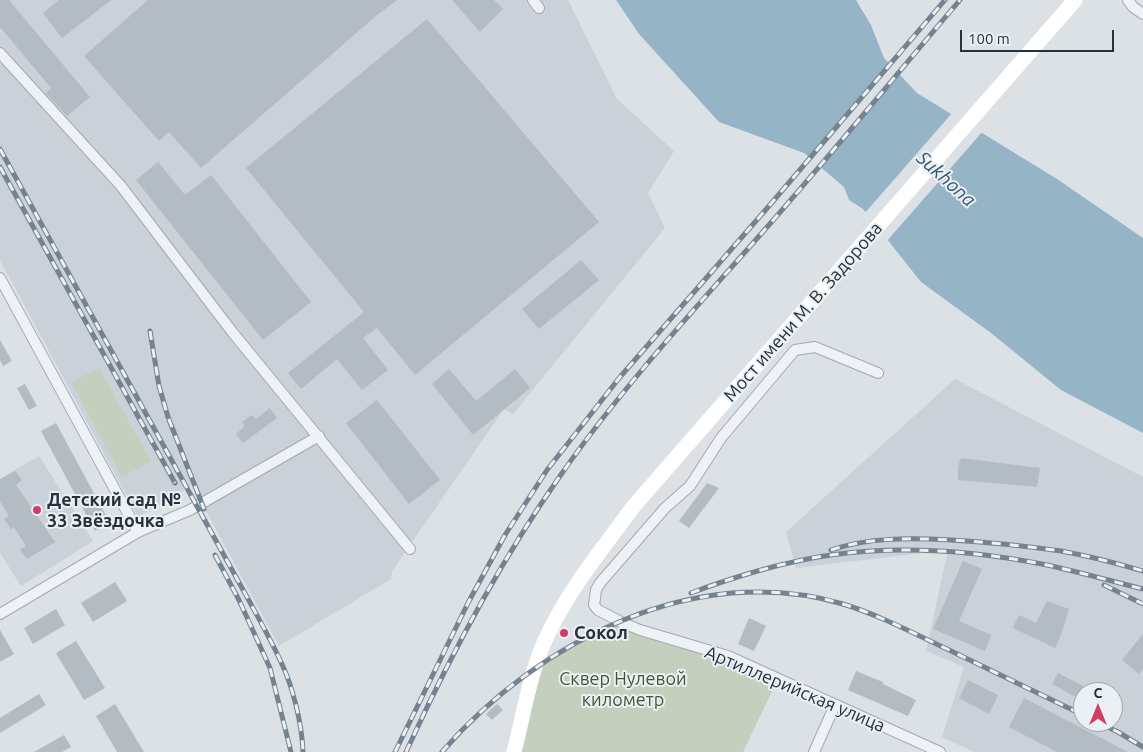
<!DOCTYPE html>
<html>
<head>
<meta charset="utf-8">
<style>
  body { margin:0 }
  #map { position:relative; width:1143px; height:752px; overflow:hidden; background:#dce1e6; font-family:Ubuntu,sans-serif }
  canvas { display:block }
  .north { position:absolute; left:1073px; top:682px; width:50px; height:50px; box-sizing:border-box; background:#ebf0f4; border:1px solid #9ca4aa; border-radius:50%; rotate:0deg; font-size:14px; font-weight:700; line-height:20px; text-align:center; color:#25313c }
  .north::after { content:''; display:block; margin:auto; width:18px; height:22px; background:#cf3d68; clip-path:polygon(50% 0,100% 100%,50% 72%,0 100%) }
  .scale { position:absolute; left:960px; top:30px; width:154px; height:22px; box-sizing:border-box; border:2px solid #25313c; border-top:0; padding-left:6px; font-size:15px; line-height:18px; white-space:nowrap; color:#25313c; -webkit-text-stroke:4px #ebf0f4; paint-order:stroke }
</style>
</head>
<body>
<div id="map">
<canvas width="1143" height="752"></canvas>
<div class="north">С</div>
<div class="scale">100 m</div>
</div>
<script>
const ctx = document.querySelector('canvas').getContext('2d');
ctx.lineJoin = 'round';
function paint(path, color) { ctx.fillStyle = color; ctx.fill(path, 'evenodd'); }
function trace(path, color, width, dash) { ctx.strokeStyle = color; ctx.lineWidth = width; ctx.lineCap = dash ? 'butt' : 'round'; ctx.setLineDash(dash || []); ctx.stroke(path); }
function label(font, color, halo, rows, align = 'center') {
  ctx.font = font + ' Ubuntu,sans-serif'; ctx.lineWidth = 4; ctx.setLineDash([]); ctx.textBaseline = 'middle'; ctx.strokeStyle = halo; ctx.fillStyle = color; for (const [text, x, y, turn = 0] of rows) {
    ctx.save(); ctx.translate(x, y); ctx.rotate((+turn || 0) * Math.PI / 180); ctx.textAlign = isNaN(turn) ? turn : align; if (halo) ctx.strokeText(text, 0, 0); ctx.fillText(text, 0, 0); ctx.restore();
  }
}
paint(new Path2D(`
  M 0,0 L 568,0 L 617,99 L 674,151 L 648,193 L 665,228 L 513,414 L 504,409 L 392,571 L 391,579 L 279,646 L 192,485 L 138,517 L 0,260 Z
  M 955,379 L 1143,477 L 1143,752 L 974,752 L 942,737 L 964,667 L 926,651 L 948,550 L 796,568 L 786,532 ZM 1083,692 L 1113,692 L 1113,722 L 1083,722 Z
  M 39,456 L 93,541 L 21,586 L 0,553 L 0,479 Z`), '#cad1d8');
paint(new Path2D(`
  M 99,368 L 151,461 L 122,477 L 71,382 Z
  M 621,622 L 778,679 L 743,752 L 514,752 L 535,668 L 579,642 Z`), '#c4d0bd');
paint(new Path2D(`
  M 616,0 L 856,0 L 871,25 L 884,58 L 917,93 L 1057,179 L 1143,238 L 1143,433 L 1061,390 L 991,333 L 921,282 L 863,209 L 849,200 L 844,187 L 804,153 L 719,122 L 639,34 Z`), '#95b5c7');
paint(new Path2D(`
  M 892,63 L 900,71 L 818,168 L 808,160 Z
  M 953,112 L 983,131 L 886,242 L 864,214 Z`), '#dce1e6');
paint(new Path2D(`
  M 0,0 L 9,0 L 90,97 L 67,116 L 46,93 L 51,88 L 0,27 Z
  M 59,0 L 111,0 L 62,38 L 43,13 Z
  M 148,0 L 397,0 L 377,15 L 201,168 L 169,132 L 159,141 L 84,56 Z
  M 452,0 L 494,0 L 503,9 L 480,32 Z
  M 427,19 L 599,222 L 415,375 L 377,328 L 363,338 L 388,370 L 362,390 L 337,359 L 301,389 L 288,373 L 364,312 L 246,168 Z
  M 158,162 L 185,195 L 211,175 L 311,302 L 263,340 L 136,180 Z
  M 581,260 L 599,280 L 539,329 L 522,309 Z
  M 0,340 L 12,361 L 3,366 L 0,360 Z
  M 449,369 L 476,401 L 515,369 L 530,388 L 473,435 L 432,384 Z
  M 25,384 L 37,406 L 29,410 L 17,388 Z
  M 377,400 L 440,480 L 409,504 L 346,423 Z
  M 270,408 L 277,418 L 243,443 L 236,434 L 245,426 L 242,422 L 252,415 L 256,419 Z
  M 56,423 L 110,523 L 95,531 L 41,431 Z
  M 961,458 L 1040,468 L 1037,487 L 958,480 L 958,467 Z
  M 15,471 L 22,480 L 16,485 L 55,542 L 27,559 L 20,550 L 26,546 L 14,527 L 11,529 L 4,519 L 9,516 L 0,501 L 0,479 Z
  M 707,483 L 719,488 L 689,528 L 679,521 Z
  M 963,561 L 982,569 L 959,621 L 991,635 L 985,651 L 933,629 Z
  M 115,582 L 127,601 L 93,622 L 81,603 Z
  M 1047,601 L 1069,609 L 1061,635 L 1055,648 L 1013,628 L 1019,615 L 1036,623 Z
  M 56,609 L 65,625 L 33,644 L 24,628 Z
  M 749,618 L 766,626 L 754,651 L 738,644 Z
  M 0,630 L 14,654 L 0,662 Z
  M 1143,634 L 1143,669 L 1139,674 L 1122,660 Z
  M 76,641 L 105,688 L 84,700 L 56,653 Z
  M 856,671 L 883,682 L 883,684 L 916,700 L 908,716 L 848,690 Z
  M 1058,673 L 1095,692 L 1083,692 L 1083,701 L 1052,684 Z
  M 968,680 L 998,695 L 989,714 L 959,698 Z
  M 39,694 L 46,705 L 0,733 L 0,718 Z
  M 1024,698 L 1128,752 L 1057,752 L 1009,727 Z
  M 115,704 L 144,752 L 117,752 L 96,716 Z
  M 497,704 L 503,710 L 492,720 L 486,714 Z
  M 64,735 L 71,747 L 62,752 L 34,752 Z`), '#b3bbc3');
const minor = new Path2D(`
  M 533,0 L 539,8
  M 1128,0 L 1133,7 L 1143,14
  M 0,53 L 121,186 L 233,333 L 410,549
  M 0,278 L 138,532
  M 878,373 L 815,347 L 795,350 L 721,438 L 690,486 L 665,508 L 600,583 L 596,590 L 594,605 L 598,610 L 621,622 L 640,630 L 728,656 L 940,752
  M 0,614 L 138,532 L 190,510 L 319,436
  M 814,752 L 835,705`);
trace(minor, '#a1a9b0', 12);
trace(minor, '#eef1f5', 10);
trace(new Path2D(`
  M 514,752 C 524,713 530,671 548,634 C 570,588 603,548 633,507 L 1075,0`), '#fff', 15);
const rail = new Path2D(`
  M 0,149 L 247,597 C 259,619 271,640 281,662 C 293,687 302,724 303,752
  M 0,167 L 175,483
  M 150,331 L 159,386 L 168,417 L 204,509
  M 831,550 C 870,537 910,538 951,540 C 988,542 1025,546 1061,551 C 1089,556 1116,563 1143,571
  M 215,555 L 239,600 L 270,668 L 291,752
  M 1104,585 L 1143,604
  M 691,593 C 733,577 787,561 831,555 C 902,545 977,551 1047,565 C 1079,572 1111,581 1143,589
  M 1097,722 L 1118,732 L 1143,747
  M 395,752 L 469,601 L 505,535 L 547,470 L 620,377 L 769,206 L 945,0
  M 406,752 C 450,656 499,563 560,476 C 622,387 696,308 768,226 C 833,152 896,75 960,0
  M 442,752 C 537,642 696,560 843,604 C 879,615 913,633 947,649 C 992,671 1038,693 1083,715`);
trace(rail, '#758390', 5);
trace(rail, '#ebf0f4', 3, [9]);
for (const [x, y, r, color] of [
  [37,510,5,"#cf3d68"],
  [564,633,5,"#cf3d68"]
]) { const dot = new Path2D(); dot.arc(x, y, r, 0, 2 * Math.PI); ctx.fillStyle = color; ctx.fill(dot); trace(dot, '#ebf0f4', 2); }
label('18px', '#25313c', '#ebf0f4', [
  ["Мост имени М. В. Задорова",803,312,-49],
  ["Артиллерийская улица",795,689,23]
]);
label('bold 18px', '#25313c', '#ebf0f4', [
  ["Детский сад №",47,500],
  ["33 Звёздочка",47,521],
  ["Сокол",574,633]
], 'left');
label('18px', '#3f5833', '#ebf0f4', [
  ["Сквер Нулевой",623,679],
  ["километр",623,700]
]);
label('italic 19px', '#2f5670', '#ebf0f4', [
  ["Sukhona",946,179,42]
]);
</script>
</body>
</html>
